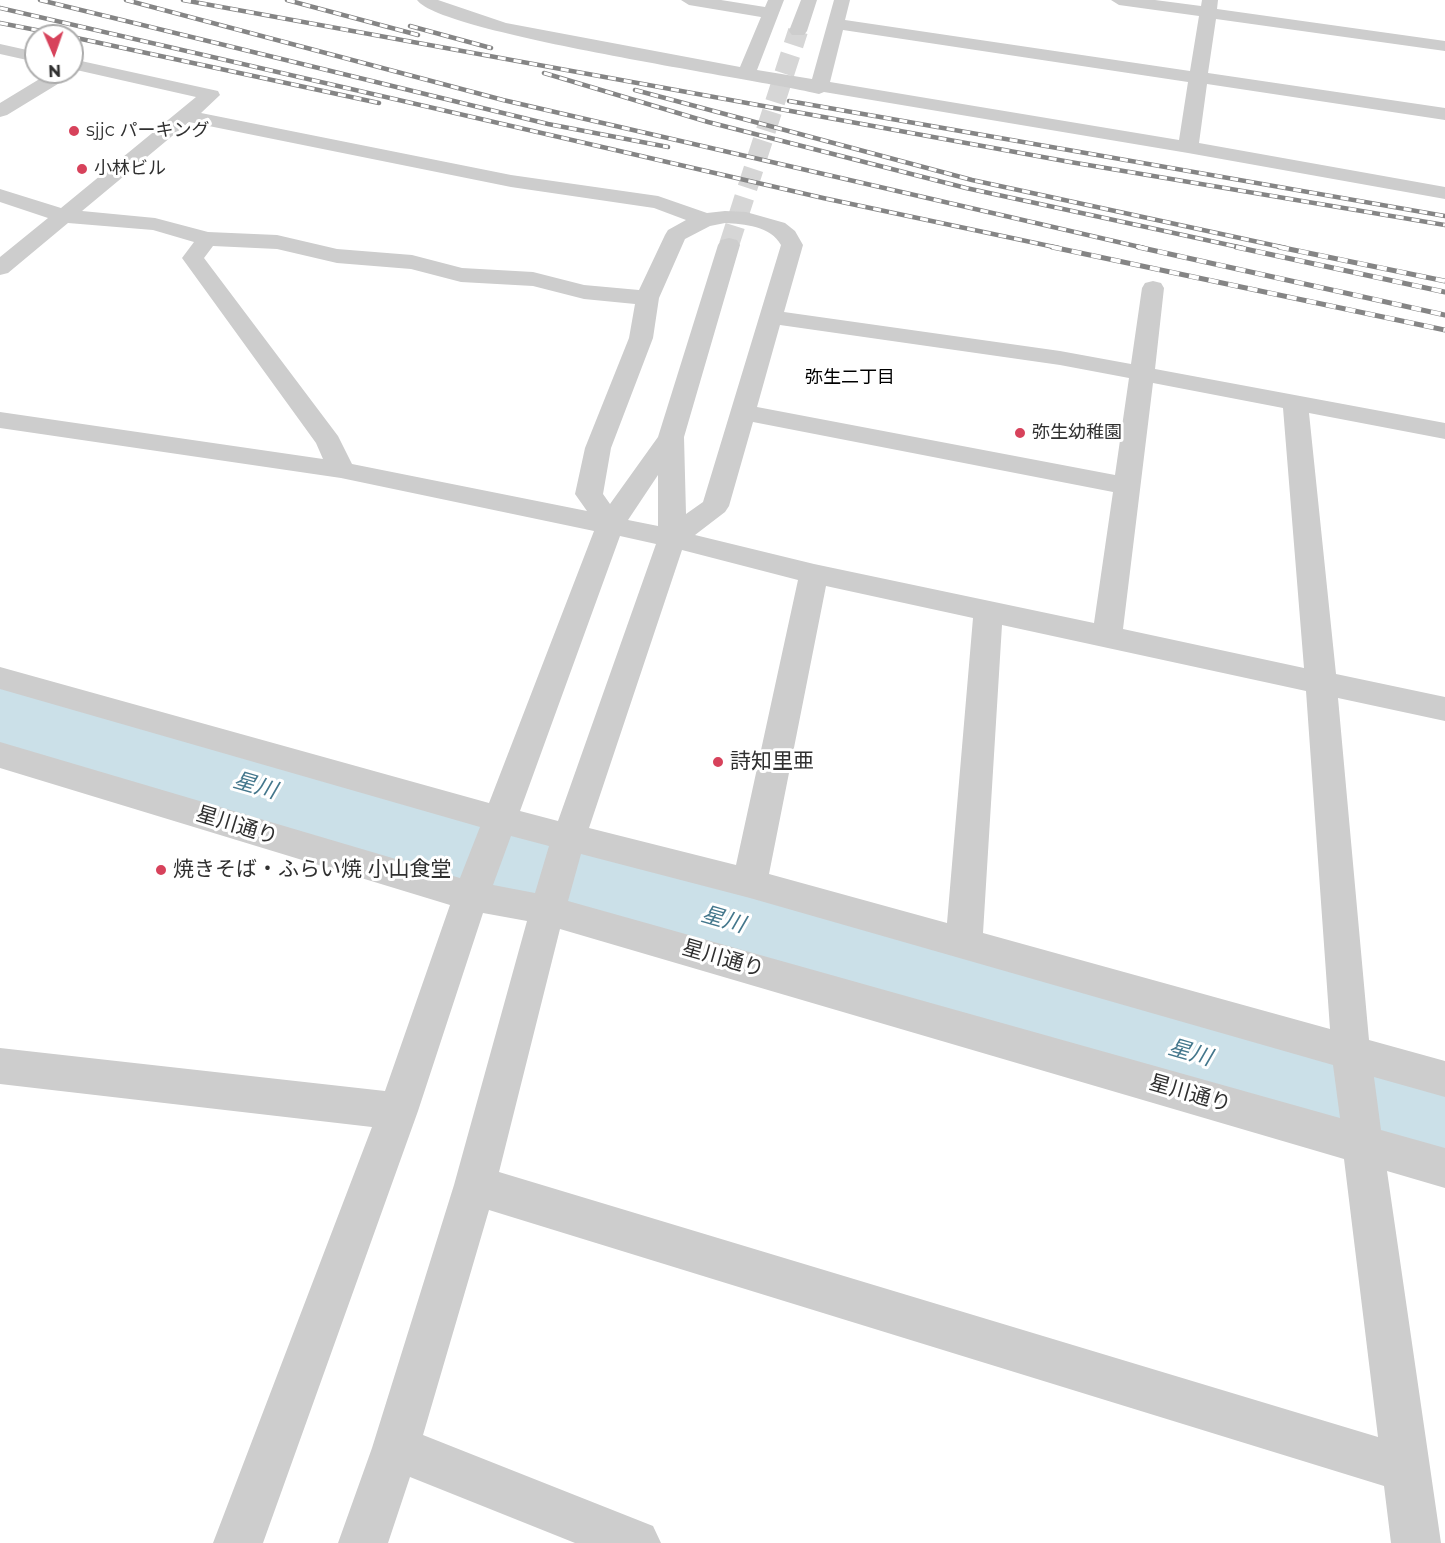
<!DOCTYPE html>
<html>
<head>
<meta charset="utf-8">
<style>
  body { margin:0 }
  #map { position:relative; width:1445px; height:1543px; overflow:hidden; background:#fff; font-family:Montserrat,sans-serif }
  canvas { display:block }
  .north { position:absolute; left:24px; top:24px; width:60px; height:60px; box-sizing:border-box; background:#fff; border:2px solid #acacac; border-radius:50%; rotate:178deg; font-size:16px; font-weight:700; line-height:24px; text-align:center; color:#303030 }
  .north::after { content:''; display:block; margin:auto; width:21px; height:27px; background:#d7425b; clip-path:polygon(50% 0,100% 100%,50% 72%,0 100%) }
</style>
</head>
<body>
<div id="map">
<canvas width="1445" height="1543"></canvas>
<div class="north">N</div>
</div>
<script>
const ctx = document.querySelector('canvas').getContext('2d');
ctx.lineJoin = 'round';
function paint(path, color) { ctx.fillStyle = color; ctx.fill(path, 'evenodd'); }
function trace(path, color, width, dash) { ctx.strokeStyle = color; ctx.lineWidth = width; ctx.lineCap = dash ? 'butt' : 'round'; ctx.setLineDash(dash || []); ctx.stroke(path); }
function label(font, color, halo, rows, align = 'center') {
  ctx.font = font + ' Montserrat,"Noto Sans JP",sans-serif'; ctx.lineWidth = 6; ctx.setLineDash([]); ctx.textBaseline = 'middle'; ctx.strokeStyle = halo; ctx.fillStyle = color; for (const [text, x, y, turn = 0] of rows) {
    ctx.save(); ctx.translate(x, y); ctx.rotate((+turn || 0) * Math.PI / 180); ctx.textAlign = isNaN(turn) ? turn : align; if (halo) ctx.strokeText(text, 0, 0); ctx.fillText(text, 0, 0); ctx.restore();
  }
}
paint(new Path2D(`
  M 0,682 L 1445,1074 L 1445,1178 L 0,746 Z`), '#cbe0e8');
trace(new Path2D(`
  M 729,245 L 798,31`), '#d6d6d6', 20, [20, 10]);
paint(new Path2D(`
  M 417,0 L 438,0 L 506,23 L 740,67 L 761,17 L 689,5 L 681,0 L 721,0 L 765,7 L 768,0 L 784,0 L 757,70 L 812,79 L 834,0 L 850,0 L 845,20 L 1190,71 L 1199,16 L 1119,5 L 1111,0 L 1155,0 L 1201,6 L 1202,0 L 1218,0 L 1217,9 L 1445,41 L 1445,51 L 1216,19 L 1208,73 L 1445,108 L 1445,120 L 1207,84 L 1199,143 L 1445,187 L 1445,199 L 1188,153 L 824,92 L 819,94 C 759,79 441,34 417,0 ZM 843,30 L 1188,82 L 1179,140 L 830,82 Z
  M 801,0 L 817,0 L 807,31 L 804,35 L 792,35 L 789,31 Z
  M 0,44 L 36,52 L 36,62 L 0,54 Z
  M 72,59 L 218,91 L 220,95 L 201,113 L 511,175 L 658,196 L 707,213 L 725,211 L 746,212 L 785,223 L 795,231 L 803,245 L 784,312 L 1060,351 L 1131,364 L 1142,288 L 1145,283 L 1153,281 L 1161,283 L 1164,288 L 1155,369 L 1445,423 L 1445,439 L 1309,413 L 1336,674 L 1445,697 L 1445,721 L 1338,698 L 1369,1040 L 1445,1061 L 1445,1097 L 1374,1077 L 1381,1130 L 1445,1148 L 1445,1188 L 1387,1171 L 1441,1543 L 1391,1543 L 1384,1486 L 489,1210 L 423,1435 L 653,1526 L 661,1543 L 575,1543 L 410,1477 L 388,1543 L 338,1543 L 372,1448 L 454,1185 L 527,921 L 483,913 L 418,1111 L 263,1543 L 213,1543 L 372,1127 L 0,1084 L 0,1048 L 385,1091 L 450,905 L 0,768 L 0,742 L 460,878 L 480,827 L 0,689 L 0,667 L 489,803 L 594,531 L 341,478 L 0,428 L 0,412 L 323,459 L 316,443 L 182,258 L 194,242 L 153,230 L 68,223 L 8,273 L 0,275 L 0,257 L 48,218 L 0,202 L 0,189 L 61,208 L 196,97 L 72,69 ZM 189,122 L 511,187 L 654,208 L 686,220 L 668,230 L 665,235 L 639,290 L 584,285 L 533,272 L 462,268 L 412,255 L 337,249 L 277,235 L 208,232 L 155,218 L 82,211 ZM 725,223 C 744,224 771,226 781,245 L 703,502 L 686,514 L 684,437 L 740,245 L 737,240 L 729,238 L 721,240 L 718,245 L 658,437 L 610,504 L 603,494 L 611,448 L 653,338 L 659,298 L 685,239 L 710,226 ZM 213,246 L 277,249 L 337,263 L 411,269 L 461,282 L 533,286 L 584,299 L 635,304 L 629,338 L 585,448 L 575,494 L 587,511 L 352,464 L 338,436 L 204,258 ZM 780,325 L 1060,365 L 1129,378 L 1115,475 L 757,407 ZM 1153,383 L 1283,408 L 1304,668 L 1123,629 ZM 753,422 L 1113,492 L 1094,623 L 814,564 L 695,535 L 725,512 L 729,506 ZM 658,475 L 658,526 L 628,520 ZM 620,536 L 656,544 L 558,821 L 520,811 ZM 682,550 L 798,580 L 736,865 L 589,828 ZM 826,586 L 973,618 L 947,923 L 769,874 ZM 1002,625 L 1306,691 L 1330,1029 L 983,933 ZM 511,836 L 549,846 L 535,893 L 493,885 ZM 581,854 L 750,898 L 1333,1065 L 1340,1118 L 568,901 ZM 560,929 L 1344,1159 L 1378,1437 L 499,1172 Z
  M 72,70 L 73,72 L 71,76 L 7,115 L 0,117 L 0,103 L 51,72 Z`), '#cdcdcd');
const railFar1 = new Path2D(`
  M 40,0 L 548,124 L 668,147
  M 126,0 L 503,100 L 1144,248
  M 183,0 L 1070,162 L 1445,225
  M 287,0 L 418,35
  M 0,8 L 823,198 L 1059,248
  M 0,23 L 67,36
  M 410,26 L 491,48
  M 72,37 L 379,103
  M 544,73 L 708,122 L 966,188 L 1243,248
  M 635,90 L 972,180 L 1286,248
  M 789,101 L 1445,216`);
const rail = new Path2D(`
  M 1052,247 L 1445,330
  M 1138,247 L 1445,315
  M 1236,247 L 1445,292
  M 1279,247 L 1445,281`);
trace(railFar1, '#858585', 4.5);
trace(rail, '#858585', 5);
trace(railFar1, '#fff', 3, [8]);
trace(rail, '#fff', 4, [10]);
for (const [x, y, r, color] of [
  [74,131,6,"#d7425b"],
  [82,169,6,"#d7425b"],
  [1020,433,6,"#d7425b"],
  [718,762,6,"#d7425b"],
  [161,870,6,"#d7425b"]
]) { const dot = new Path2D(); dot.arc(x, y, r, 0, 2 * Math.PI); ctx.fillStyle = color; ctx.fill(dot); trace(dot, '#fff', 2); }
label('18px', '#303030', '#fff', [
  ["sjjc パーキング",86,131],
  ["小林ビル",94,169],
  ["弥生幼稚園",1032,433]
], 'left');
label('18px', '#000', '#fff', [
  ["弥生二丁目",850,378]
]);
label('21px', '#303030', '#fff', [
  ["詩知里亜",730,762],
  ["焼きそば・ふらい焼 小山食堂",173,870]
], 'left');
label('21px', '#303030', '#fff', [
  ["星川通り",237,826,17],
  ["星川通り",723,959,16],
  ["星川通り",1190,1094,16]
]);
label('italic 22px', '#44778c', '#fff', [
  ["星川",255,786,16],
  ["星川",723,920,16],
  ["星川",1190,1053,16]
]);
</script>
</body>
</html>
